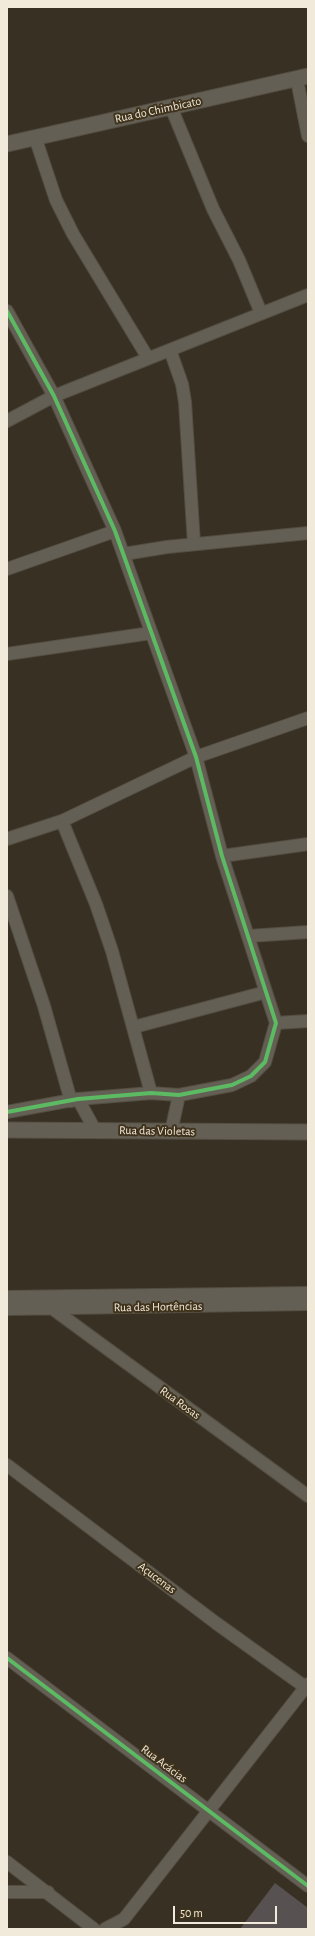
<!DOCTYPE html>
<html>
<head>
<meta charset="utf-8">
<style>
  body { margin:0 }
  #map { position:relative; width:315px; height:1936px; overflow:hidden; background:#383023; font-family:"Alegreya Sans",sans-serif }
  canvas { display:block }
  .frame { position:absolute; inset:0; border:8px solid #f1e9da; pointer-events:none }
  .scale { position:absolute; left:173px; top:1906px; width:104px; height:18px; box-sizing:border-box; border:2px solid #f1e9da; border-top:0; padding-left:5px; font-size:12px; line-height:14px; white-space:nowrap; color:#f1e9da; -webkit-text-stroke:3px #40331b; paint-order:stroke }
</style>
</head>
<body>
<div id="map">
<canvas width="315" height="1936"></canvas>
<div class="frame"></div>
<div class="scale">50 m</div>
</div>
<script>
const ctx = document.querySelector('canvas').getContext('2d');
ctx.lineJoin = 'round';
function paint(path, color) { ctx.fillStyle = color; ctx.fill(path, 'evenodd'); }
function trace(path, color, width, dash) { ctx.strokeStyle = color; ctx.lineWidth = width; ctx.lineCap = dash ? 'butt' : 'round'; ctx.setLineDash(dash || []); ctx.stroke(path); }
function label(font, color, halo, rows, align = 'center') {
  ctx.font = font + ' "Alegreya Sans",sans-serif'; ctx.lineWidth = 4; ctx.setLineDash([]); ctx.textBaseline = 'middle'; ctx.strokeStyle = halo; ctx.fillStyle = color; for (const [text, x, y, turn = 0] of rows) {
    ctx.save(); ctx.translate(x, y); ctx.rotate((+turn || 0) * Math.PI / 180); ctx.textAlign = isNaN(turn) ? turn : align; if (halo) ctx.strokeText(text, 0, 0); ctx.fillText(text, 0, 0); ctx.restore();
  }
}
paint(new Path2D(`
  M 275,1883 L 308,1908 L 308,1929 L 240,1929 Z`), '#575151');
const minor = new Path2D(`
  M 297,80 L 308,136
  M 171,107 L 213,209 L 239,260 L 261,313
  M 35,137 L 56,200 L 73,234 L 148,358
  M 7,311 L 54,396 L 115,531 L 196,757 L 222,856 L 276,1023 L 265,1062 L 251,1076 L 232,1085 L 179,1095 L 151,1093 L 78,1099 L 7,1112
  M 170,350 L 182,384 L 185,402 L 194,544
  M 7,421 L 54,396 L 308,295
  M 124,554 L 167,547 L 308,533
  M 7,569 L 115,531
  M 7,654 L 151,633
  M 62,821 L 96,904 L 112,951 L 151,1093
  M 7,839 L 62,821 L 196,757 L 308,718
  M 222,856 L 308,844
  M 7,896 L 44,1006 L 71,1101
  M 249,936 L 308,932
  M 276,1023 L 308,1021
  M 134,1027 L 266,992
  M 78,1099 L 95,1130
  M 171,1132 L 179,1095
  M 7,1297 L 308,1293
  M 7,1309 L 308,1304
  M 53,1309 L 308,1496
  M 7,1465 L 216,1623 L 308,1689
  M 7,1658 L 308,1886
  M 7,1862 L 94,1929
  M 7,1892 L 48,1892
  M 105,1929 L 124,1919 L 308,1684`);
const tertiary = new Path2D(`
  M 7,144 L 308,76
  M 7,1130 L 308,1132`);
trace(minor, '#544e42', 14);
trace(tertiary, '#544e42', 17);
trace(minor, '#645f55', 12);
trace(tertiary, '#645f55', 15);
trace(new Path2D(`
  M 7,311 L 54,396 L 115,531 L 196,757 L 222,856 L 276,1023 L 265,1062 L 251,1076 L 232,1085 L 179,1095 L 151,1093 L 78,1099 L 7,1112
  M 7,1658 L 308,1886`), '#5cba63', 4);
label('12px', '#f1e9da', '#40331b', [
  ["Rua do Chimbicato",158,110,-12],
  ["Rua das Violetas",157,1131,1],
  ["Rua das Hortências",158,1307,-1],
  ["Rua Rosas",180,1403,36],
  ["Açucenas",157,1578,37],
  ["Rua Acácias",164,1764,37]
]);
</script>
</body>
</html>
